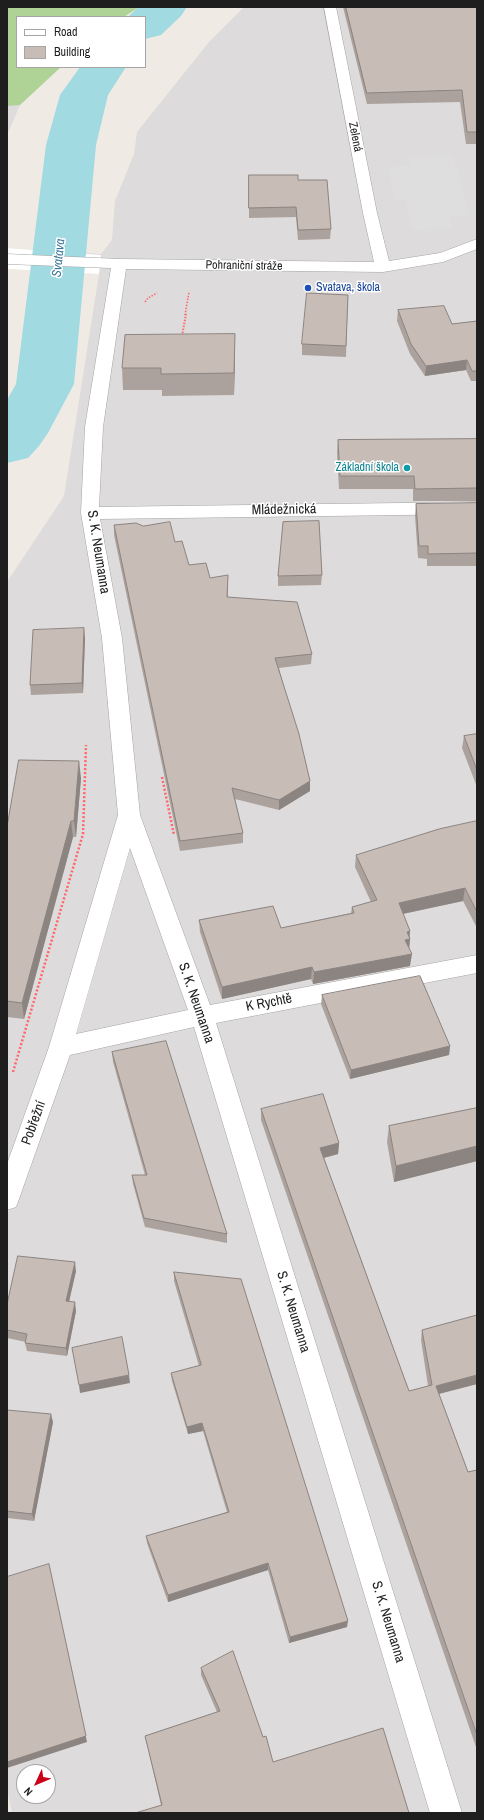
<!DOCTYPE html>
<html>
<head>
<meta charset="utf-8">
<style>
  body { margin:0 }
  #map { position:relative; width:484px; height:1820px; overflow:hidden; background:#f0eae4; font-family:"Archivo Narrow",sans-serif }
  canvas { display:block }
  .frame { position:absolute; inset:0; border:8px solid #1e1e1e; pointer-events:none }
  .legend { position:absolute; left:16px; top:16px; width:130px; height:52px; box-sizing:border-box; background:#fff; border:1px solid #a5a5a5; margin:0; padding:5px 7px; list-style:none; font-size:12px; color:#1e1e1e }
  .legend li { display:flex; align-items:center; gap:8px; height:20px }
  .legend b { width:20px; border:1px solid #a5a5a5 }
  .north { position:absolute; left:16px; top:1764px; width:40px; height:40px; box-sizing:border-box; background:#fff; border:1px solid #a5a5a5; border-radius:50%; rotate:226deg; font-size:11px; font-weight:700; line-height:16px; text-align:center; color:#1e1e1e }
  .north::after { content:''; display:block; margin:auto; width:14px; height:18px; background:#cd001a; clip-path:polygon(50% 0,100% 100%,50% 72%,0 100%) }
</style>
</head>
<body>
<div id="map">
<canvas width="484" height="1820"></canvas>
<div class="frame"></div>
<ul class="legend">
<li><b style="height:5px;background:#fff"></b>Road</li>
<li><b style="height:11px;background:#c8bcb7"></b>Building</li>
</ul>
<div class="north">N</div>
</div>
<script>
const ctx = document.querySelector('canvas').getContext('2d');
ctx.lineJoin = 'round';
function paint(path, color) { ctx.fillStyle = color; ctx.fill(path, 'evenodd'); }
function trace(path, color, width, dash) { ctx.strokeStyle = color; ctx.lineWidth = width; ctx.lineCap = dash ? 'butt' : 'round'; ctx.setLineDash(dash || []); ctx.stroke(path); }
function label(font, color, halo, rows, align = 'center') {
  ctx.font = font + ' "Archivo Narrow",sans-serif'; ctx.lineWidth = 3; ctx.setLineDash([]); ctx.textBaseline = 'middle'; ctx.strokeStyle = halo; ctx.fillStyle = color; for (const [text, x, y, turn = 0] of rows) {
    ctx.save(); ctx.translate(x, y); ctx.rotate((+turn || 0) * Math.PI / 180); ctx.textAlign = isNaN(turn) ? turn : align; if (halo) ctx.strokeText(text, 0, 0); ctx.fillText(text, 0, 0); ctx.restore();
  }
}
paint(new Path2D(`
  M 244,7 L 477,7 L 477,1813 L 12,1813 L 7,1789 L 7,582 L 64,496 L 99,274 L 7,269 L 7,248 L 101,254 L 112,240 L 115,201 L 134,154 L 137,132 L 209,42 ZM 24,1772 L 48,1772 L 48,1796 L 24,1796 Z
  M 7,105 L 20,105 L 7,135 Z`), '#dddbdb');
paint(new Path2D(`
  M 7,7 L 139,7 L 124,17 L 17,17 L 17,67 L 61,67 L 20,105 L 7,106 Z`), '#afd296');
paint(new Path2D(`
  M 453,155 L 470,216 L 449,217 L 452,228 L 412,230 L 406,200 L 395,200 L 388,167 L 410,166 L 408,156 Z`), '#dedede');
paint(new Path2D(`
  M 7,248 L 101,255 L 99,274 L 7,269 Z`), '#fff');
paint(new Path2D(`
  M 138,7 L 187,7 L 181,16 L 161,35 L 145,39 L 145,17 L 128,17 Z
  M 80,67 L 126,67 L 108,95 L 96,145 L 74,384 L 48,433 L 39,446 L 28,458 L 7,463 L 7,400 L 16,384 L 46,145 L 60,95 Z`), '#a1dae1');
const street = new Path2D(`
  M 324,7 L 336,7 L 377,213 L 389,261 L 440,253 L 477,239 L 477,249 L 443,262 L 383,272 L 126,269 L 103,427 L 99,507 L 477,502 L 477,514 L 100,519 L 122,638 L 140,815 L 210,1005 L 477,955 L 477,973 L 216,1023 L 462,1813 L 430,1813 L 194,1027 L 70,1055 L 19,1199 L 16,1207 L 7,1210 L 7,1164 L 49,1047 L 118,815 L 102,638 L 81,513 L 85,427 L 111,268 L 7,264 L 7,254 L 119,259 L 374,262 L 363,213 ZM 130,848 L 188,1010 L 76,1034 Z`);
trace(street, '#a5a5a5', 1);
trace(new Path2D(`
  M 145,302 L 148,298 L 157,293
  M 185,315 L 189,292`), '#ff666a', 1.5, [1.5, 1.5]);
trace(new Path2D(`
  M 182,336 L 186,314`), '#ff666a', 2, [1.5, 1.5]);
trace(new Path2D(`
  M 162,777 L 174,835
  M 13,1072 L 83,834 L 86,745`), '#ff666a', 2.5, [2, 2]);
paint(street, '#fff');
paint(new Path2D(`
  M 343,7 L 477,7 L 477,144 L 466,144 L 460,102 L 367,104 Z
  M 298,180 L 331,229 L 330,239 L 298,240 L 296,217 L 249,218 L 249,185 Z
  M 348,295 L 346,357 L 302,355 L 302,344 Z
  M 398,310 L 452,324 L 477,321 L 477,381 L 471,381 L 466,370 L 425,376 L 410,354 L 397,321 Z
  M 235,356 L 234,395 L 162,396 L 162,390 L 123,390 L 122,368 Z
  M 477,439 L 477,501 L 413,501 L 413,489 L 339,489 L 337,452 L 338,440 Z
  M 477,503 L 477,566 L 427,566 L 427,559 L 418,558 L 415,516 L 416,504 Z
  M 114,525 L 175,542 L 189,565 L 210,578 L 228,586 L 228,597 L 312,654 L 311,664 L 279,668 L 310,791 L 279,810 L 235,799 L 243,833 L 243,843 L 180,851 L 114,535 Z
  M 322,575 L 321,585 L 278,586 L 278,576 Z
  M 85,638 L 83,693 L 31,695 L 30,685 Z
  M 477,734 L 477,787 L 462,748 L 464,736 Z
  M 81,778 L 76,837 L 73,837 L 24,1019 L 7,1017 L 7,827 Z
  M 477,821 L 477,928 L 463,901 L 403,914 L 410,931 L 409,949 L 410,966 L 313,984 L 311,979 L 222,999 L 200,932 L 199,920 L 281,928 L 351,913 L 352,907 L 371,902 L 355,867 L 356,855 Z
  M 322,995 L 450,1046 L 449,1055 L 350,1079 L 321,1004 Z
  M 112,1052 L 227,1234 L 227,1243 L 145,1227 L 133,1184 L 132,1175 L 145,1175 L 113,1062 Z
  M 477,1108 L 477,1161 L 394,1182 L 387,1142 L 389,1126 Z
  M 261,1109 L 339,1143 L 338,1154 L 324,1158 L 409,1391 L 428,1386 L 421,1340 L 422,1330 L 477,1315 L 477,1384 L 439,1394 L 468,1472 L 477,1470 L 477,1750 L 261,1120 Z
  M 76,1271 L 69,1302 L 76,1311 L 67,1356 L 27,1351 L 25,1343 L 26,1342 L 7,1338 L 7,1305 Z
  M 174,1272 L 347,1627 L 289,1643 L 268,1570 L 168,1602 L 147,1543 L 146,1536 L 227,1512 L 203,1431 L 188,1434 L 172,1381 L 171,1373 L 199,1366 L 174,1281 Z
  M 7,1410 L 53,1422 L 34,1521 L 7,1518 Z
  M 201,1668 L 263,1737 L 273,1762 L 161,1805 L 145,1736 L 217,1712 L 201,1675 Z`), '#aca29d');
paint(new Path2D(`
  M 235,334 L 235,356 L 234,395 L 234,373 Z
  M 467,360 L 466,370 L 425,376 L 426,366 Z
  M 84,628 L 85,638 L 83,693 L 82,683 Z
  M 79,761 L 81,778 L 76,837 L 74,821 Z
  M 310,781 L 310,791 L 279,810 L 279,800 Z
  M 71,821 L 73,837 L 24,1019 L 22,1003 Z
  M 465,888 L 463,901 L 397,915 L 399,903 Z
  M 410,931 L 409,939 L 410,939 L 409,951 L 404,952 L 407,932 Z
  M 412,954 L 410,966 L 313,984 L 314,972 Z
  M 312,967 L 311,979 L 222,999 L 222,987 Z
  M 450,1046 L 449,1055 L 350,1079 L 351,1070 Z
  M 339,1143 L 338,1154 L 319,1159 L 320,1148 Z
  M 477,1146 L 477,1161 L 394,1182 L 396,1166 Z
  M 75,1262 L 76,1271 L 67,1310 L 66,1301 Z
  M 75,1302 L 76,1311 L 67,1356 L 66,1348 Z
  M 129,1375 L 130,1383 L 80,1393 L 79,1385 Z
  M 477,1375 L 477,1384 L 434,1395 L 436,1386 Z
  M 51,1414 L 53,1422 L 34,1521 L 32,1514 Z
  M 202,1423 L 203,1431 L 188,1434 L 187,1427 Z
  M 268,1563 L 268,1570 L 168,1602 L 168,1595 Z
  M 50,1571 L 87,1742 L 7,1768 L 7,1762 Z
  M 348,1621 L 347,1627 L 289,1643 L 290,1637 Z`), '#8c8480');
const building = new Path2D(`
  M 346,7 L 477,7 L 477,132 L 467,132 L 462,90 L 367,93 Z
  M 249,175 L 298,175 L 298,180 L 327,180 L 331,229 L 298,230 L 296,207 L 249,208 Z
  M 307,293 L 348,295 L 346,346 L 302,344 Z
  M 444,306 L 452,324 L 477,321 L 477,371 L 472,371 L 467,360 L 426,366 L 411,344 L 398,310 Z
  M 235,334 L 234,373 L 161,374 L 161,368 L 122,368 L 125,335 Z
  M 477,439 L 477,488 L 415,489 L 414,476 L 340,476 L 338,440 Z
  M 477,503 L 477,553 L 428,554 L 428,546 L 419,546 L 416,504 Z
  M 319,521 L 322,575 L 278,576 L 283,522 Z
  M 170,522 L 175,542 L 182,541 L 189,565 L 206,563 L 210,578 L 228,575 L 227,597 L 297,602 L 312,654 L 275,658 L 299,734 L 310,781 L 279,800 L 232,788 L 243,833 L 180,841 L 114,525 L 136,523 L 143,526 Z
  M 84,628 L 82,683 L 30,685 L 33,630 Z
  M 477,734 L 477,770 L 464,736 Z
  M 19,760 L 79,761 L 74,821 L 71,821 L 22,1003 L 7,1001 L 7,827 Z
  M 477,821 L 477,912 L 465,888 L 399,903 L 410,931 L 407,932 L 410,939 L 405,940 L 412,954 L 314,972 L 312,967 L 222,987 L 199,920 L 273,906 L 281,928 L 354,913 L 352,907 L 377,900 L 356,855 L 439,829 Z
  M 420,976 L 450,1046 L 351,1070 L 322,995 Z
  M 166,1041 L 227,1234 L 144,1218 L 132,1175 L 147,1175 L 112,1052 Z
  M 323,1094 L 339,1143 L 320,1148 L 409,1391 L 432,1385 L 422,1330 L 477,1315 L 477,1375 L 436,1386 L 468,1472 L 477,1470 L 477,1735 L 261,1109 Z
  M 477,1108 L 477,1146 L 396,1166 L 389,1126 Z
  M 18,1256 L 75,1262 L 66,1301 L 75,1302 L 66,1348 L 25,1343 L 27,1334 L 7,1330 L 7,1305 Z
  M 174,1272 L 241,1279 L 348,1621 L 290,1637 L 268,1563 L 168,1595 L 146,1536 L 229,1512 L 202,1423 L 187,1427 L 171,1373 L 201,1365 Z
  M 122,1337 L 129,1375 L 79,1385 L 72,1348 Z
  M 7,1410 L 51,1414 L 32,1514 L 7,1511 Z
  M 49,1564 L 86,1736 L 7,1762 L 7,1577 Z
  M 233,1651 L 263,1737 L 266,1736 L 273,1762 L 383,1728 L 409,1813 L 135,1813 L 162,1805 L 145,1736 L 220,1711 L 201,1668 Z`);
paint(building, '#c8bcb7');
trace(building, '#8c8480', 1);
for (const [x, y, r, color] of [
  [308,288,4,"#1a4fb4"],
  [407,468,4,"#0f9aa8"]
]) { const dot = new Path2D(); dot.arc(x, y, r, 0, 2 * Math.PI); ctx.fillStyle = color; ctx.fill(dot); trace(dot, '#fff', 1.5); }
label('12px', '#1e1e1e', '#fff', [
  ["Zelená",355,137,79],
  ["Pohraniční stráže",244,266,1]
]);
label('12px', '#164399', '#fff', [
  ["Svatava, škola",316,288]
], 'left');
label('12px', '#0d838f', '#fff', [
  ["Základní škola",399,468]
], 'right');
label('italic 13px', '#3c799c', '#fff', [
  ["Svatava",59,258,-84]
]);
label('14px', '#1e1e1e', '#fff', [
  ["Mládežnická",284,510,-1],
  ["S. K. Neumanna",98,552,81],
  ["S. K. Neumanna",196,1003,71],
  ["K Rychtě",269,1003,-11],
  ["Pobřežní",34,1123,-70],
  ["S. K. Neumanna",293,1312,73],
  ["S. K. Neumanna",388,1622,73]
]);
</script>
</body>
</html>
